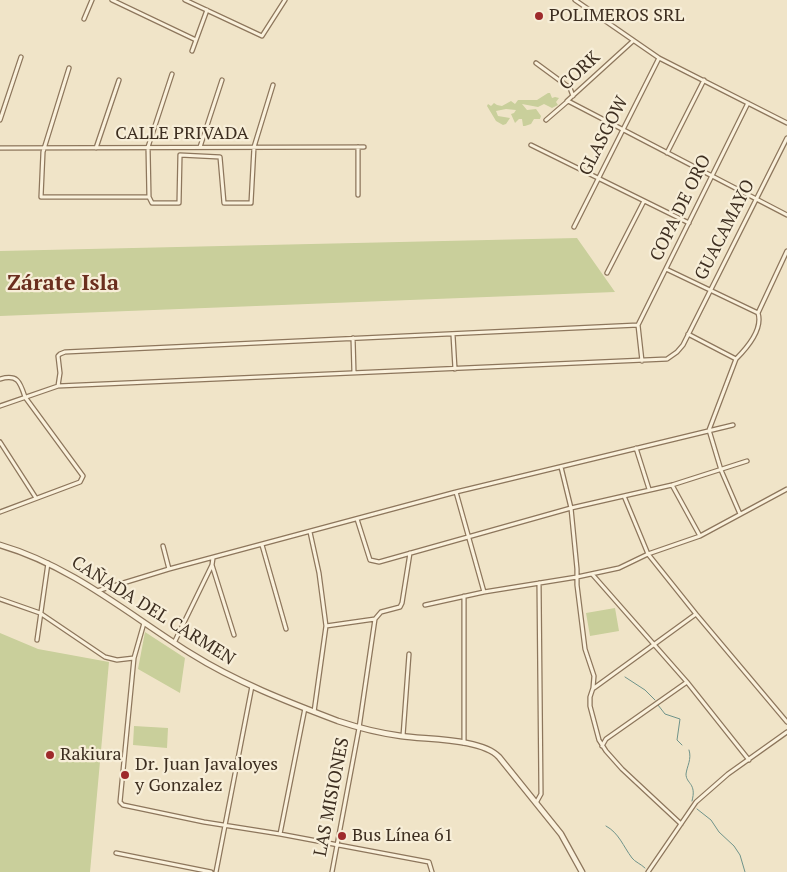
<!DOCTYPE html>
<html>
<head>
<meta charset="utf-8">
<style>
  body { margin:0 }
  canvas { display:block; background:#f0e4c8 }
</style>
</head>
<body>
<canvas width="787" height="872"></canvas>
<script>
const ctx = document.querySelector('canvas').getContext('2d');
ctx.lineJoin = 'round';
function paint(path, color) { ctx.fillStyle = color; ctx.fill(path, 'evenodd'); }
function trace(path, color, width, dash) { ctx.strokeStyle = color; ctx.lineWidth = width; ctx.lineCap = dash ? 'butt' : 'round'; ctx.setLineDash(dash || []); ctx.stroke(path); }
function label(font, color, halo, rows, align = 'center') {
  ctx.font = font + ' "PT Serif",serif'; ctx.lineWidth = 4.5; ctx.setLineDash([]); ctx.textBaseline = 'middle'; ctx.strokeStyle = halo; ctx.fillStyle = color; for (const [text, x, y, turn = 0] of rows) {
    ctx.save(); ctx.translate(x, y); ctx.rotate((+turn || 0) * Math.PI / 180); ctx.textAlign = isNaN(turn) ? turn : align; if (halo) ctx.strokeText(text, 0, 0); ctx.fillText(text, 0, 0); ctx.restore();
  }
}
paint(new Path2D(`
  M 548,93 L 550,93 L 552,98 L 555,97 L 559,98 L 556,102 L 558,105 L 552,108 L 544,104 L 538,107 L 522,104 L 527,110 L 536,109 L 541,116 L 540,119 L 534,119 L 531,124 L 525,126 L 523,126 L 522,119 L 519,119 L 515,123 L 511,114 L 514,113 L 516,110 L 506,109 L 496,111 L 498,116 L 510,118 L 506,124 L 503,125 L 496,121 L 487,106 L 488,104 L 491,106 L 494,103 L 497,105 L 502,106 L 511,101 L 515,104 L 518,100 L 537,100 Z
  M 577,238 L 615,292 L 0,316 L 0,251 Z
  M 615,608 L 619,631 L 590,636 L 586,613 Z
  M 145,632 L 185,658 L 180,693 L 138,669 Z
  M 0,633 L 38,649 L 109,662 L 90,872 L 0,872 Z
  M 134,726 L 168,728 L 167,748 L 133,745 Z`), '#c9cf9b');
trace(new Path2D(`
  M 625,677 L 645,690 L 655,700
  M 658,705 L 665,714 L 680,719 L 677,740 L 682,745
  M 689,750 C 692,759 687,766 686,774 C 686,784 697,783 692,801
  M 697,809 L 711,820 L 719,832 L 734,846 L 740,855 L 745,872
  M 606,826 C 619,833 623,846 632,858 C 635,862 641,864 645,868`), '#6f938a', 1);
const minor = new Path2D(`
  M 112,0 L 196,40
  M 185,0 L 262,36 L 285,0
  M 575,0 L 659,58 L 787,123
  M 84,19 L 92,0
  M 192,51 L 207,10
  M 536,63 L 570,88 L 573,96
  M 69,68 L 43,152 L 41,197 L 149,197
  M 172,74 L 148,147 L 149,197 L 152,203 L 179,203 L 180,155 L 220,157 L 224,203 L 251,203 L 254,147 L 273,85
  M 567,101 L 633,41
  M 0,120 L 21,57
  M 546,120 L 568,101 L 787,215
  M 531,145 L 689,223
  M 200,147 L 222,80
  M 358,147 L 358,195
  M 0,148 L 364,147
  M 96,148 L 119,80
  M 667,153 L 704,80
  M 574,227 L 659,58
  M 666,269 L 758,313
  M 607,273 L 644,201
  M 638,325 L 748,103
  M 638,325 L 642,361
  M 688,334 L 736,359
  M 453,335 L 455,369
  M 353,338 L 354,373
  M 0,379 C 18,374 20,382 25,397 L 83,476 L 80,482 L 0,512
  M 58,386 L 60,373 L 58,356 L 60,354 L 65,352 L 638,325
  M 0,406 L 58,386 L 667,359 L 677,352 L 683,345 L 787,138
  M 0,442 L 36,498
  M 636,448 L 649,489
  M 561,467 L 571,508 L 577,569 L 577,585 L 585,649 L 594,676 L 593,688 L 590,697 L 590,706 L 599,740 L 606,751 L 622,769 L 681,824
  M 672,485 L 700,536
  M 456,492 L 484,592
  M 624,496 L 648,554 L 696,614 L 787,722
  M 740,514 L 721,470 L 709,430 L 736,359 C 747,348 763,329 758,313 L 787,251
  M 357,519 L 370,560 L 379,562 L 571,508 L 672,485 L 747,461
  M 310,532 L 319,573 L 326,626 L 314,712
  M 262,545 L 286,629
  M 163,546 L 169,569
  M 213,558 L 212,565 L 234,635
  M 592,574 L 687,682 L 749,760
  M 97,591 L 169,569 L 456,492 L 733,425
  M 0,599 L 40,613 L 105,657 L 117,660 L 134,658
  M 425,605 L 484,592 L 577,577 L 619,568 L 648,554 L 700,536 L 787,489
  M 144,623 L 134,658 L 120,802 L 123,805 L 204,822 L 280,834 L 429,862 L 432,872
  M 326,626 L 375,619
  M 37,640 L 48,563
  M 174,643 L 212,565
  M 594,688 L 696,614
  M 403,736 L 409,654
  M 464,743 L 464,596
  M 602,746 L 606,739 L 687,682
  M 536,803 L 541,794 L 539,583
  M 280,834 L 305,708
  M 116,853 L 211,872
  M 216,872 L 252,686
  M 332,872 L 359,728 L 375,619 L 381,612 L 400,607 L 402,603 L 410,553
  M 648,872 L 696,802 L 728,774 L 787,732`);
const tertiary = new Path2D(`
  M 0,545 C 72,566 128,614 190,653 C 236,682 288,702 338,721 C 359,728 379,733 401,736 C 427,740 481,738 499,757 L 561,834 L 582,872`);
trace(minor, '#8d765c', 5.5);
trace(tertiary, '#8d765c', 7);
trace(minor, '#faf1dc', 3);
trace(tertiary, '#faf1dc', 4.5);
for (const [x, y, r, color] of [
  [539,16,5,"#9e2a2b"],
  [50,755,5,"#9e2a2b"],
  [125,775,5,"#9e2a2b"],
  [342,836,5,"#9e2a2b"]
]) { const dot = new Path2D(); dot.arc(x, y, r, 0, 2 * Math.PI); ctx.fillStyle = color; ctx.fill(dot); trace(dot, '#f7eed8', 2); }
label('18px', '#3d2e20', '#f7eed8', [
  ["POLIMEROS SRL",549,16],
  ["Rakiura",60,755],
  ["Dr. Juan Javaloyes",135,765],
  ["y Gonzalez",135,786],
  ["Bus Línea 61",352,836]
], 'left');
label('18px', '#3d2e20', '#f7eed8', [
  ["CORK",580,71,-43],
  ["CALLE PRIVADA",182,134],
  ["GLASGOW",604,136,-63],
  ["COPA DE ORO",681,208,-64],
  ["GUACAMAYO",725,230,-63],
  ["CAÑADA DEL CARMEN",153,611,32],
  ["LAS MISIONES",332,797,-79]
]);
label('bold 22px', '#6b2e1e', '#f7eed8', [
  ["Zárate Isla",63,284]
]);
</script>
</body>
</html>
